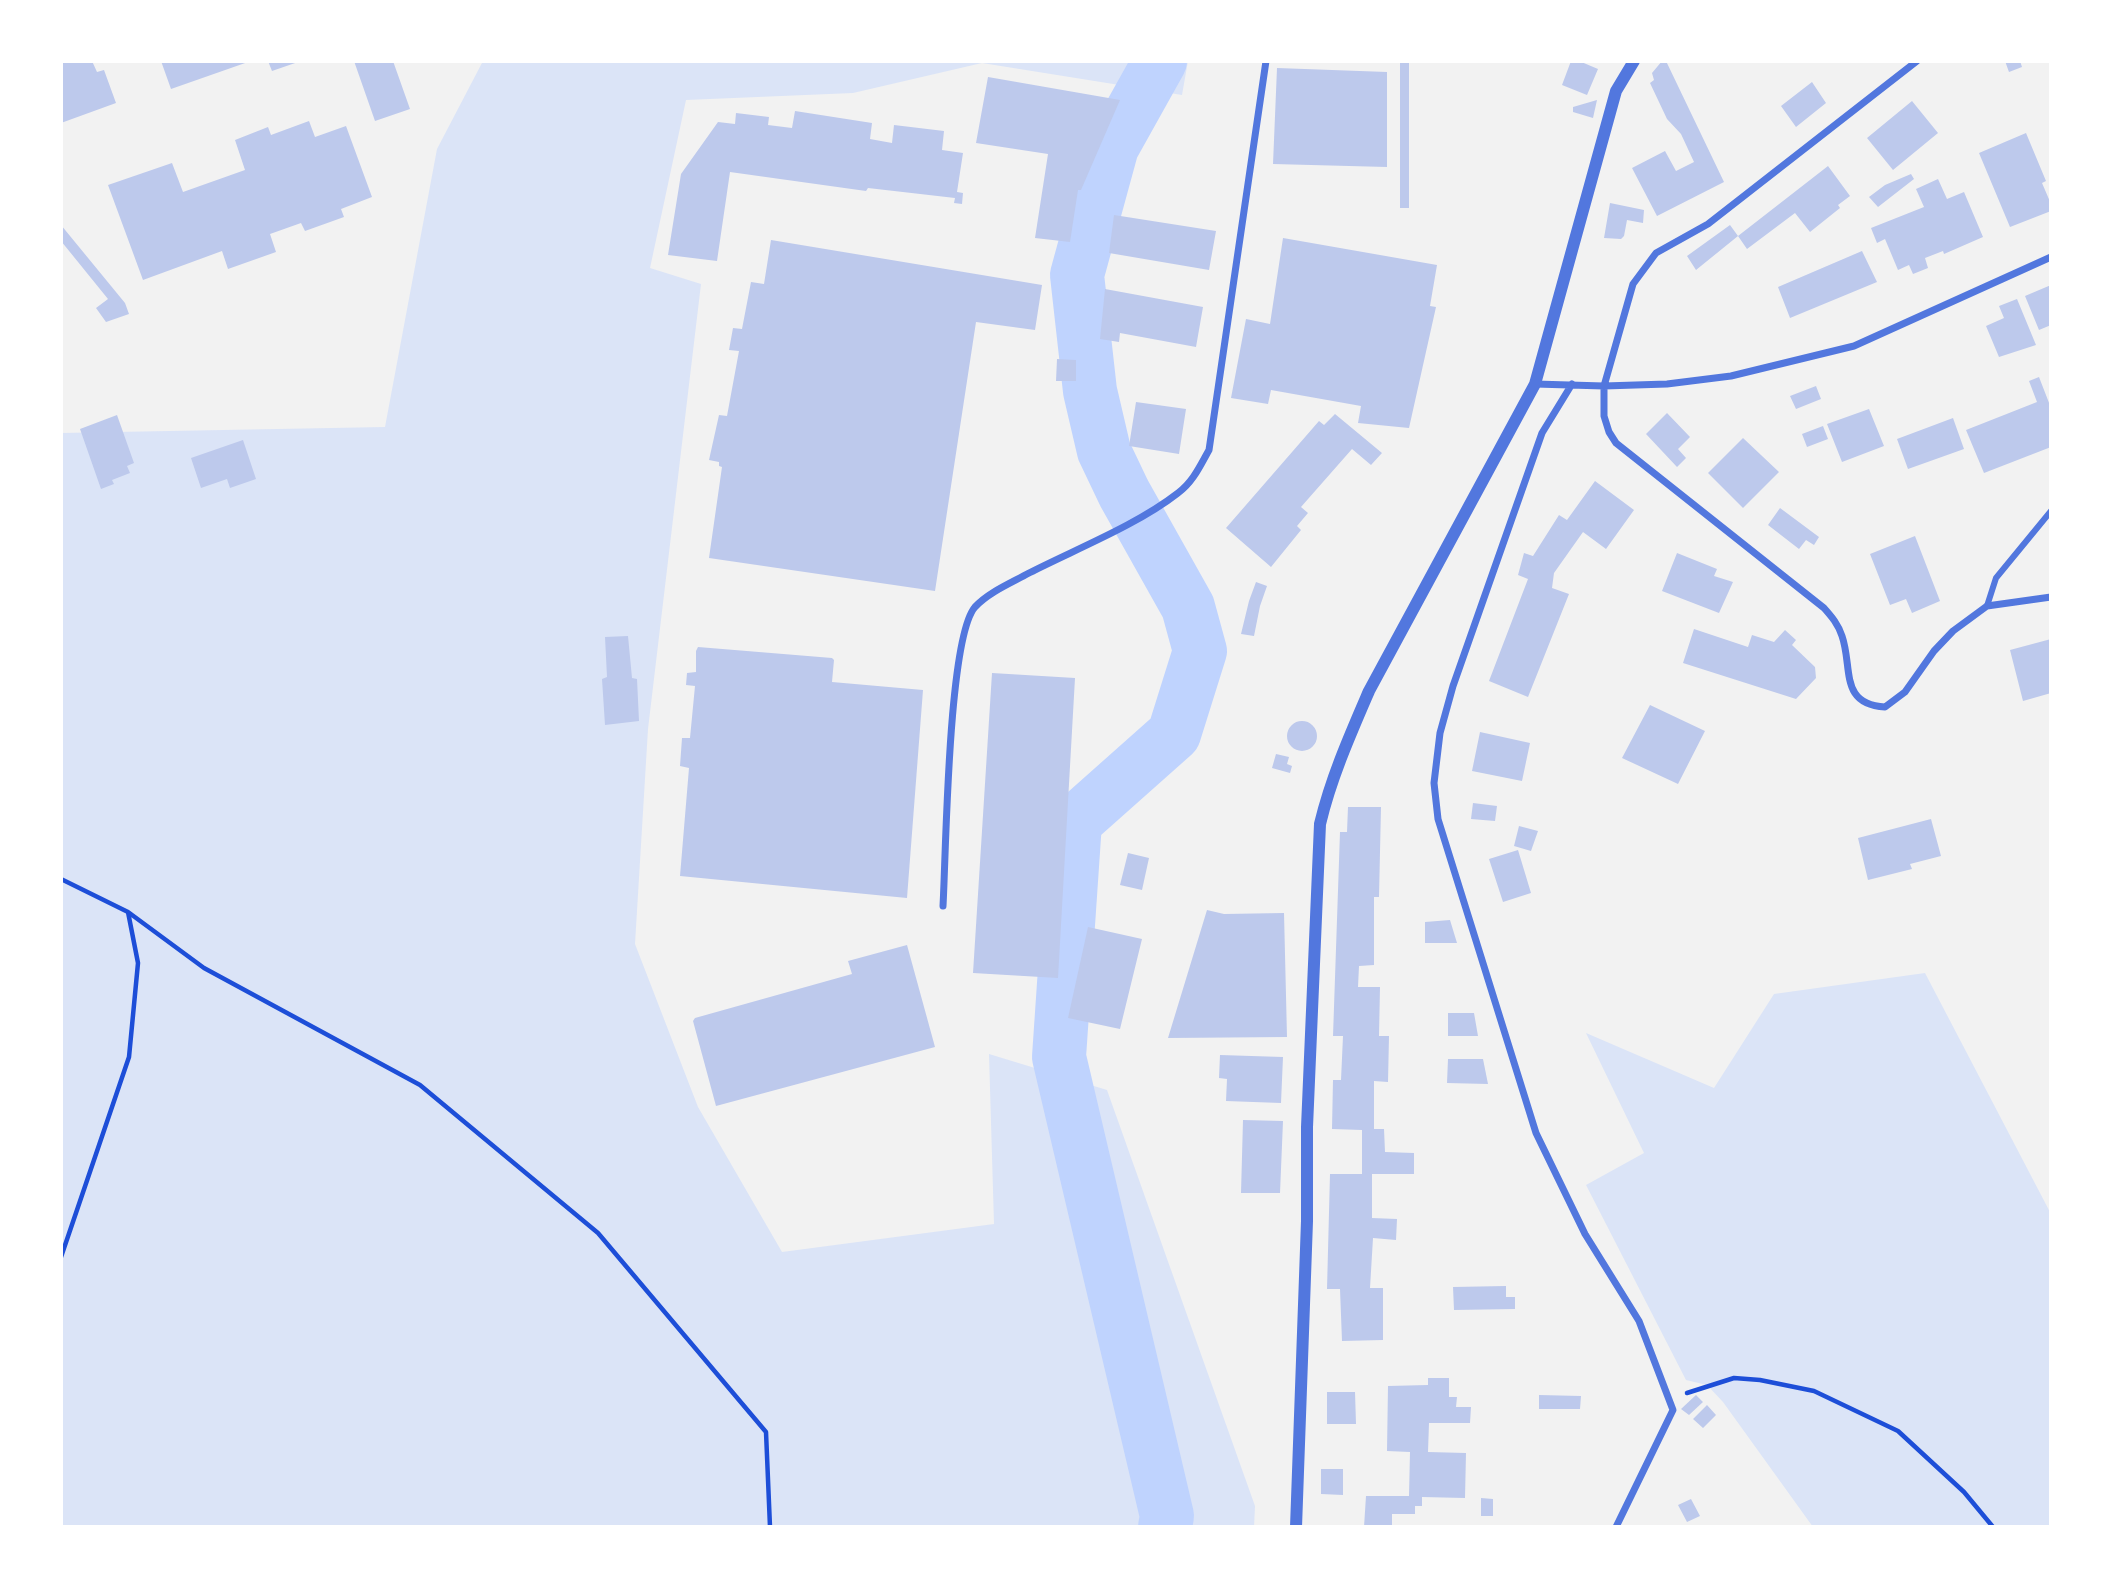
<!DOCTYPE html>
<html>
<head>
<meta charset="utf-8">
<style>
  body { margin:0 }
  #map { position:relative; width:2112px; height:1588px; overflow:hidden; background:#f2f2f2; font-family:Manrope,sans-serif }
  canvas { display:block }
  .frame { position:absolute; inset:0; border:63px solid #fff; pointer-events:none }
</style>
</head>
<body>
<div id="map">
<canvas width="2112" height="1588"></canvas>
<div class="frame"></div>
</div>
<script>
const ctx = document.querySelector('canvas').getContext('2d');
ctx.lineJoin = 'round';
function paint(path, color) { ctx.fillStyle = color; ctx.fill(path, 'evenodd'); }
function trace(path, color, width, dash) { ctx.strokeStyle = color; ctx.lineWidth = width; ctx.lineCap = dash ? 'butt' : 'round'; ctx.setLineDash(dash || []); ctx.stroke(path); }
paint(new Path2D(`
  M 483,61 L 1188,61 L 1182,95 L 982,63 L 853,93 L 686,100 L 650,268 L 701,284 L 648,729 L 635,944 L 698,1107 L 782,1252 L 994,1224 L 989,1054 L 1107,1090 L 1255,1506 L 1254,1527 L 61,1527 L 61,433 L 385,427 L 437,149 Z
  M 1925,973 L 2051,1214 L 2051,1527 L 1813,1527 L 1723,1402 L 1707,1385 L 1686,1380 L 1586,1185 L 1644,1153 L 1586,1033 L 1714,1088 L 1774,994 Z`), '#dbe4f7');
trace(new Path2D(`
  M 1160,61 L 1112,147 L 1077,275 L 1090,391 L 1104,451 L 1124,493 L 1188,607 L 1200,651 L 1174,734 L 1075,822 L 1059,1057 L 1167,1516 L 1165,1527`), '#bfd3fe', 54);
paint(new Path2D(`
  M 61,61 L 92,61 L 97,72 L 104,70 L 116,103 L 61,123 Z
  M 161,61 L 248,61 L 248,62 L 171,89 Z
  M 268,61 L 298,61 L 298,62 L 272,71 Z
  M 354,61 L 393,61 L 410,109 L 375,121 Z
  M 1400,61 L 1409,61 L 1409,208 L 1400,208 Z
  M 1571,61 L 1579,61 L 1598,69 L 1587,95 L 1562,85 Z
  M 1662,61 L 1666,61 L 1724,182 L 1657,216 L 1632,168 L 1665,151 L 1676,171 L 1694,162 L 1681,134 L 1667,119 L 1650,83 L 1654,80 L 1652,73 Z
  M 2005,61 L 2020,61 L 2022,67 L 2009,72 Z
  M 1277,68 L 1387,72 L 1387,167 L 1273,164 Z
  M 988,77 L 1120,100 L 1081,190 L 1078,190 L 1070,242 L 1035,238 L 1048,154 L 976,143 Z
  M 1812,82 L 1826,103 L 1796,127 L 1781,106 Z
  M 1597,100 L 1593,118 L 1573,112 L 1573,107 Z
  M 1912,101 L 1938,133 L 1893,170 L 1867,138 Z
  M 795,111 L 872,123 L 870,139 L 892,143 L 894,125 L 944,131 L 942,150 L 963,153 L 957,192 L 963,193 L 962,204 L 954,203 L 955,198 L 868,188 L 866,191 L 730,172 L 717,261 L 668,255 L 681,174 L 718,122 L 735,124 L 736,113 L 769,117 L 768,125 L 792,128 Z
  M 309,121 L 315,137 L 346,126 L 372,197 L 341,209 L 344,217 L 305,231 L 301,223 L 270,234 L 276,252 L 228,269 L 222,251 L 143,280 L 108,185 L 172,163 L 183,192 L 245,170 L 235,140 L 268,127 L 271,135 Z
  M 2026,133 L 2046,181 L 2042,183 L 2051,204 L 2051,211 L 2010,227 L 1979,153 Z
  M 1828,166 L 1850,196 L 1838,205 L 1840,208 L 1810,232 L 1795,213 L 1747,249 L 1738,236 Z
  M 1911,174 L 1914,179 L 1878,207 L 1869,197 L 1885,185 Z
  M 1938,179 L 1947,199 L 1964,192 L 1983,237 L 1944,254 L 1943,251 L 1925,258 L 1928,268 L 1913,274 L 1909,265 L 1898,270 L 1885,239 L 1877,243 L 1871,228 L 1924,207 L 1916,189 Z
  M 1610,203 L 1644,210 L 1643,223 L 1627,220 L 1624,236 L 1621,239 L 1604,238 Z
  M 1114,215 L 1216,231 L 1209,270 L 1109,253 Z
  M 61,225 L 125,303 L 129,314 L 106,322 L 96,308 L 108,299 L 61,241 Z
  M 1730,225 L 1738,236 L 1696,270 L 1687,256 Z
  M 1283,238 L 1437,265 L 1430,306 L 1436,307 L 1409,428 L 1358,423 L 1361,406 L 1271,390 L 1268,404 L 1231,398 L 1246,319 L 1270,324 Z
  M 771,240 L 1042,285 L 1035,330 L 976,322 L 935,591 L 709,558 L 722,467 L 719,466 L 719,462 L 709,460 L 719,415 L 727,416 L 739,351 L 729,350 L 733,328 L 742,329 L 751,282 L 764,284 Z
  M 1862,251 L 1877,282 L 1790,318 L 1778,287 Z
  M 2051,285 L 2051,325 L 2039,330 L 2025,296 Z
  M 1105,289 L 1203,307 L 1196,347 L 1120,333 L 1119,342 L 1100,339 Z
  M 2017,299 L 2036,345 L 1999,357 L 1986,326 L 2004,318 L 1999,306 Z
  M 1057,359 L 1076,360 L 1076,381 L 1056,381 Z
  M 2039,377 L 2051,408 L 2051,447 L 1984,473 L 1966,430 L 2037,402 L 2029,381 Z
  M 1816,386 L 1821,399 L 1796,409 L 1790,396 Z
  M 1136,402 L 1186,409 L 1179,454 L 1129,446 Z
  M 1869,409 L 1884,446 L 1842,462 L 1827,424 Z
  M 1667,413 L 1690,437 L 1678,449 L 1686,458 L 1677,467 L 1646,434 Z
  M 1335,414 L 1382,453 L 1371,465 L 1352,449 L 1301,507 L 1308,513 L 1297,526 L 1301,530 L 1271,567 L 1226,528 L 1319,421 L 1324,425 Z
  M 117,415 L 134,463 L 127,466 L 130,473 L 112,480 L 114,484 L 101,489 L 80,429 Z
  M 1953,418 L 1964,449 L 1908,469 L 1897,439 Z
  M 1823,426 L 1828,439 L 1807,447 L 1802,434 Z
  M 1743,438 L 1779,472 L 1743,508 L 1708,473 Z
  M 243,440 L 256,479 L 230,488 L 227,479 L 201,488 L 191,458 Z
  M 1595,481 L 1634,510 L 1606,549 L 1583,532 L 1554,573 L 1552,588 L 1569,594 L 1528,697 L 1489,681 L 1528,579 L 1518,575 L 1524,553 L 1533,556 L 1559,515 L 1567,520 Z
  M 1780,508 L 1819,537 L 1814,545 L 1806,540 L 1799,549 L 1768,525 Z
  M 1915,536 L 1940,601 L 1912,613 L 1906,599 L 1890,605 L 1870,554 Z
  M 1677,553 L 1717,569 L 1714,576 L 1733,582 L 1719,613 L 1662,591 Z
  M 1256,582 L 1267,586 L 1260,606 L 1254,636 L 1241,634 L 1249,601 Z
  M 1694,629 L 1748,647 L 1752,635 L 1774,642 L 1785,630 L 1796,640 L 1792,645 L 1815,667 L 1816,678 L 1796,699 L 1683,663 Z
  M 628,636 L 632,678 L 637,679 L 639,721 L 605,725 L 602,679 L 607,677 L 605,637 Z
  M 2051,639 L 2051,693 L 2023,701 L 2010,650 Z
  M 698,647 L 832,658 L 834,660 L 832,682 L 923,690 L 907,898 L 680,876 L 689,768 L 680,766 L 682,738 L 690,738 L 695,686 L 686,685 L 687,673 L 696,672 L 696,651 Z
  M 992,673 L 1075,678 L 1058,978 L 973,973 Z
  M 1650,705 L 1705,731 L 1678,784 L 1622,758 Z
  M1287 736a15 15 0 1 1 30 0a15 15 0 1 1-30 0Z
  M 1480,732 L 1530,743 L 1522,781 L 1472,771 Z
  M 1276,754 L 1289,757 L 1287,764 L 1292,766 L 1290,773 L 1272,768 Z
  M 1473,803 L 1497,806 L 1495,821 L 1471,819 Z
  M 1348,807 L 1381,807 L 1379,897 L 1374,897 L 1374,965 L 1359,966 L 1358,987 L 1380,987 L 1379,1036 L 1389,1036 L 1388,1082 L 1374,1081 L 1374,1129 L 1384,1129 L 1385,1152 L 1414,1153 L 1414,1174 L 1372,1174 L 1372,1218 L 1397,1219 L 1396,1240 L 1373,1238 L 1370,1288 L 1383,1288 L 1383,1340 L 1342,1341 L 1340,1289 L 1327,1289 L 1330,1174 L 1362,1174 L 1362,1130 L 1332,1129 L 1333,1080 L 1341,1080 L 1343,1036 L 1333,1036 L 1340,832 L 1347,832 Z
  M 1931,819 L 1941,856 L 1910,864 L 1912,869 L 1868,880 L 1858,838 Z
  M 1519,826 L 1538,831 L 1531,851 L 1514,846 Z
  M 1518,850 L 1531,893 L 1503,902 L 1489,859 Z
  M 1128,853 L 1149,858 L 1142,890 L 1120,885 Z
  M 1207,910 L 1224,914 L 1284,913 L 1287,1037 L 1168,1038 Z
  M 1450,920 L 1457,943 L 1425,943 L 1425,922 Z
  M 1088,927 L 1142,939 L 1120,1029 L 1068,1018 Z
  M 907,945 L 935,1047 L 716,1106 L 693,1021 L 695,1018 L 852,974 L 848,961 Z
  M 1448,1013 L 1474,1013 L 1478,1036 L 1448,1036 Z
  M 1220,1055 L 1283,1057 L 1281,1103 L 1226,1101 L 1227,1079 L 1219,1078 Z
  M 1448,1059 L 1483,1059 L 1488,1084 L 1447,1083 Z
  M 1243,1120 L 1283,1121 L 1280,1193 L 1241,1193 Z
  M 1506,1286 L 1506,1297 L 1515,1297 L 1515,1309 L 1454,1310 L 1453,1287 Z
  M 1428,1378 L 1449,1378 L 1449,1397 L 1457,1397 L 1456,1407 L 1471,1407 L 1470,1423 L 1429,1423 L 1428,1452 L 1466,1453 L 1465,1498 L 1422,1497 L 1422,1506 L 1415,1506 L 1415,1514 L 1392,1514 L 1392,1527 L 1364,1527 L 1366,1496 L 1409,1496 L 1410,1452 L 1387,1451 L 1388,1386 L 1428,1385 Z
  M 1327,1392 L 1355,1392 L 1356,1424 L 1327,1424 Z
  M 1539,1395 L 1581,1396 L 1580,1409 L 1539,1409 Z
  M 1696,1395 L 1703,1402 L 1689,1415 L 1681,1409 Z
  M 1707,1405 L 1716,1415 L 1703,1428 L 1693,1419 Z
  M 1321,1469 L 1343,1469 L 1343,1495 L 1321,1494 Z
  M 1481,1498 L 1493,1499 L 1493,1516 L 1481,1516 Z
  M 1691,1499 L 1700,1516 L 1687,1522 L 1678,1505 Z`), '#bdc9ec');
trace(new Path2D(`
  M 61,879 L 128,912 L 138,963 L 129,1057 L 61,1257
  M 128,912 L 204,968 L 420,1085 L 598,1233 L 766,1432 L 770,1527
  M 1687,1393 L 1734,1378 L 1760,1380 L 1814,1391 L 1898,1431 L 1964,1492 L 1993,1527`), '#1d4ed8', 4.5);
trace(new Path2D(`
  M 1987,606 L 1996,578 L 2051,511`), '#5277de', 6);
trace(new Path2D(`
  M 1917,61 L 1708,224 L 1656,253 L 1633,284 L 1604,386 L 1604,416 L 1609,432 L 1616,443 L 1824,608 C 1832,617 1838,624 1842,636 C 1853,668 1839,704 1885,707 L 1905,692 L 1934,651 L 1953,631 L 1987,606 L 2051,597
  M 1535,384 L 1604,386 L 1667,384 L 1731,376 L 1854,346 L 2051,257
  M 1572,384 L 1542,433 L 1453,686 L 1440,733 L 1434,783 L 1438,819 L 1536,1133 L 1585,1234 L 1639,1321 L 1673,1410 L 1616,1527
  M 943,906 C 946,854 948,638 975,607 C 989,592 1011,583 1029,573 C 1076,549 1137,525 1178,493 C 1193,482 1200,466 1209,450 L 1266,61`), '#5277de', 7);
trace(new Path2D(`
  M 1296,1527 L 1307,1221 L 1307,1127 L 1320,824 C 1331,778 1350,735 1369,691 L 1535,384 L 1616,91 L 1634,61`), '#5277de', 12);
</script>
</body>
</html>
